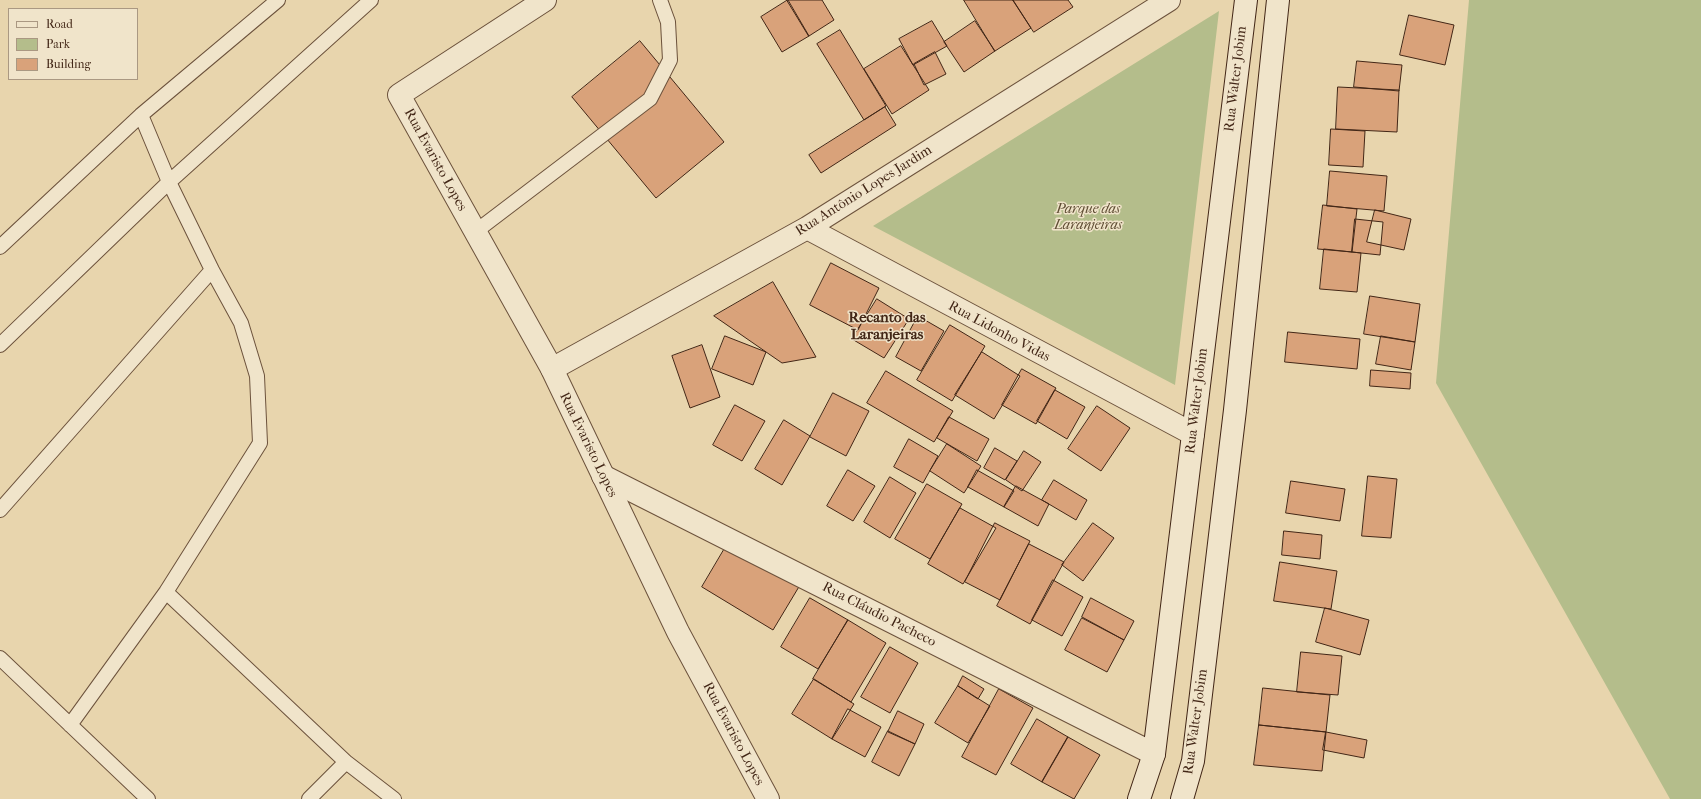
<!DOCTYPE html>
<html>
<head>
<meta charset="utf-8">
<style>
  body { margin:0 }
  #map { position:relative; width:1701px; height:799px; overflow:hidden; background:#e8d5ad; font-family:"IM FELL French Canon",serif }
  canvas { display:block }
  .legend { position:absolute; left:8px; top:8px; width:130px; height:72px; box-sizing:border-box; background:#f0e4ca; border:1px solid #aa9882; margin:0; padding:5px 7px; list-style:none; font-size:12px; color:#422616 }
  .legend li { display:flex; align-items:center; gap:8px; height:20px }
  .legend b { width:20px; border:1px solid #aa9882 }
</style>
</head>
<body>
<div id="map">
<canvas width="1701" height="799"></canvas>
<ul class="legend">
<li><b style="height:5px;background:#f0e4ca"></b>Road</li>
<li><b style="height:11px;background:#b4bd8b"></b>Park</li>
<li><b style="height:11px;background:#d9a27a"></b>Building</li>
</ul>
</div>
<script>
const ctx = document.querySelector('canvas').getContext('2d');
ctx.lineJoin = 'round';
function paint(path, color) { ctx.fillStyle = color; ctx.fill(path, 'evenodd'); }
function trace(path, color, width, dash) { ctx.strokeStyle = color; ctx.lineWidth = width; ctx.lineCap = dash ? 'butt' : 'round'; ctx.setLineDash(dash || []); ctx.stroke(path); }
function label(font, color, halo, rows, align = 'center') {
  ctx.font = font + ' "IM FELL French Canon",serif'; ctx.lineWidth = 3; ctx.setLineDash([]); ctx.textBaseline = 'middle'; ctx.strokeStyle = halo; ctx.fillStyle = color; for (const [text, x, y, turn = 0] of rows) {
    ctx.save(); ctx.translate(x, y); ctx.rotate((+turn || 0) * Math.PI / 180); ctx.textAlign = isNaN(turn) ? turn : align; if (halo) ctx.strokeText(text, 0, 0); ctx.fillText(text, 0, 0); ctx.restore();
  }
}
paint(new Path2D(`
  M 1469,0 L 1701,0 L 1701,799 L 1670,799 L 1436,383 Z
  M 1219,11 L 1175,385 L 873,226 Z`), '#b4bd8b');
const building = new Path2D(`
  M 787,0 L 822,0 L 834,20 L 809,36 Z
  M 788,0 L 809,36 L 782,52 L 761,17 Z
  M 964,0 L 1013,0 L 1031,28 L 995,51 Z
  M 1013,0 L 1068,0 L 1073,7 L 1034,32 Z
  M 1409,15 L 1454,25 L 1445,65 L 1400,55 Z
  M 932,21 L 947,46 L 913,65 L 899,39 Z
  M 975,21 L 995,51 L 964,72 L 944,42 Z
  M 840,30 L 886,106 L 864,120 L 817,44 Z
  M 640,41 L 724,142 L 656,198 L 572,97 Z
  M 901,46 L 929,90 L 892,114 L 864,69 Z
  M 935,52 L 946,74 L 924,85 L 914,64 Z
  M 1357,61 L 1402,65 L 1399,91 L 1354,87 Z
  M 1338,87 L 1399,90 L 1397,132 L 1336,129 Z
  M 885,107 L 896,125 L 821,173 L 809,155 Z
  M 1331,129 L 1365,131 L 1363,167 L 1329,165 Z
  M 1330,171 L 1387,176 L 1384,211 L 1327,206 Z
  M 1323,205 L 1357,209 L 1352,252 L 1318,249 Z
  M 1375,210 L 1411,219 L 1404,250 L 1367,242 Z
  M 1355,219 L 1383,222 L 1380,255 L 1352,252 Z
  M 1324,249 L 1361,253 L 1357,292 L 1320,289 Z
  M 831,263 L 879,288 L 858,330 L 810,305 Z
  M 773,282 L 816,357 L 782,363 L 714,316 Z
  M 1370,296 L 1420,304 L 1415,342 L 1364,334 Z
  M 877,299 L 909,319 L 884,358 L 852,339 Z
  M 918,316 L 944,331 L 921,371 L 896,357 Z
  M 950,325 L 985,346 L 952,401 L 917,380 Z
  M 1288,332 L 1360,339 L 1357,369 L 1285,362 Z
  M 725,336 L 766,352 L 753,385 L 712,369 Z
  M 1381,336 L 1415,342 L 1411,370 L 1376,364 Z
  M 702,345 L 720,397 L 690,408 L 672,356 Z
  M 982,352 L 1020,376 L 994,419 L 955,395 Z
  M 1022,369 L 1056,388 L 1036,424 L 1002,405 Z
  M 1371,370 L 1411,373 L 1410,389 L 1370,386 Z
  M 886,371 L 953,411 L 934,442 L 867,403 Z
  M 1055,390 L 1085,407 L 1067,439 L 1037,421 Z
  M 833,393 L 869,411 L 846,456 L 810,437 Z
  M 735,405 L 765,421 L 742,461 L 713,445 Z
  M 1097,406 L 1130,428 L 1101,471 L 1068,449 Z
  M 949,417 L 989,439 L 977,461 L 937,438 Z
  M 784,420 L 810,436 L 782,485 L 755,469 Z
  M 909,439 L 938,456 L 923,483 L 894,467 Z
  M 947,444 L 981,466 L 964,493 L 930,471 Z
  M 995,448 L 1017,461 L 1005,480 L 984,468 Z
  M 1024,451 L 1041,462 L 1022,491 L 1006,480 Z
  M 848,470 L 875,486 L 853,521 L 827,506 Z
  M 977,470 L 1014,491 L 1004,507 L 968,487 Z
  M 1368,476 L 1397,479 L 1391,538 L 1362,536 Z
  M 890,477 L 916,493 L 890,538 L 864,522 Z
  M 1054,480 L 1087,500 L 1076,520 L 1042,500 Z
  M 1291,481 L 1345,489 L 1340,521 L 1286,513 Z
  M 927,484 L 962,504 L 930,559 L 895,539 Z
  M 1016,486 L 1049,504 L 1038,526 L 1004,507 Z
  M 960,508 L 996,528 L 963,584 L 928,564 Z
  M 995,523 L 1030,541 L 1000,600 L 965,582 Z
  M 1093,523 L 1114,538 L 1083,581 L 1062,565 Z
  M 1284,531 L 1322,535 L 1320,559 L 1282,555 Z
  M 728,543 L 800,585 L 773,630 L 702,587 Z
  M 1029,544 L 1064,562 L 1030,624 L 997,606 Z
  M 1280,562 L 1337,571 L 1331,609 L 1274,601 Z
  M 1053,580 L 1083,597 L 1062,636 L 1032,620 Z
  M 810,598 L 848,620 L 818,669 L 781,647 Z
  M 1091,598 L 1134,621 L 1124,640 L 1082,617 Z
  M 1325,608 L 1369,620 L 1360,655 L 1316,642 Z
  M 1082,618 L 1124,640 L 1107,672 L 1065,650 Z
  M 848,620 L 886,643 L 851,702 L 813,679 Z
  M 890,647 L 918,663 L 890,713 L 861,697 Z
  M 1301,652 L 1342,656 L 1338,695 L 1297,692 Z
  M 963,676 L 984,689 L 978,699 L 958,686 Z
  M 814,679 L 854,704 L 832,739 L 792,714 Z
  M 958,686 L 990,706 L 968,743 L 935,723 Z
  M 1263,688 L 1330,695 L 1326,732 L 1259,725 Z
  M 999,689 L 1033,708 L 996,775 L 962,757 Z
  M 848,709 L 881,727 L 865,757 L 832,739 Z
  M 898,711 L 924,724 L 915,744 L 888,732 Z
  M 1037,719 L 1068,737 L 1042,782 L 1011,764 Z
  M 1259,725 L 1326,732 L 1322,771 L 1254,765 Z
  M 888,731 L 915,744 L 899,776 L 872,762 Z
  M 1326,732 L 1367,740 L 1364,758 L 1323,750 Z
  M 1068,737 L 1100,755 L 1074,799 L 1042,782 Z`);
paint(building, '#d9a27a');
trace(building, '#422616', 1);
const service = new Path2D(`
  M 475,232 L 650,99 L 670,60 L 668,22 L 660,0
  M 0,247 L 141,115 L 278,0
  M 0,345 L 169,182 L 371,0
  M 0,510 L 212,270
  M 166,592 L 346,762
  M 0,658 L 148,799
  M 70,725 L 166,592 L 260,443 L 257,376 L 241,323 L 212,270 L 169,182 L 141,115
  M 309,799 L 346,762 L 394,799`);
const minor = new Path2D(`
  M 807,228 L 1193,434
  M 552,369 L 807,228 L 1169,0
  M 603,476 L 1154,754`);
const tertiary = new Path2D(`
  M 545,0 L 399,95 L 552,369 L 678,632 L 768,799`);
const secondary = new Path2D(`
  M 1139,799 L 1154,754 L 1246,0
  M 1182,799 L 1193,761 L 1235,410 L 1278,0`);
trace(service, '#6c523c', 16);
trace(minor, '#6c523c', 24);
trace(tertiary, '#6c523c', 24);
trace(secondary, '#422616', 24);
trace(service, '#f0e4ca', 14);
trace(minor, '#f0e4ca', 22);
trace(tertiary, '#f0e4ca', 22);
trace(secondary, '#f0e4ca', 22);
label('14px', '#422616', '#f0e4ca', [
  ["Rua Walter Jobim",1236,79,-83],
  ["Rua Evaristo Lopes",435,160,61],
  ["Rua Antônio Lopes Jardim",864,191,-32],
  ["Rua Lidonho Vidas",999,332,28],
  ["Rua Walter Jobim",1197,401,-83],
  ["Rua Evaristo Lopes",588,445,64],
  ["Rua Cláudio Pacheco",879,615,27],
  ["Rua Walter Jobim",1196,722,-82],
  ["Rua Evaristo Lopes",733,734,62]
]);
label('italic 14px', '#5e4c33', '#f0e4ca', [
  ["Parque das",1088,210],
  ["Laranjeiras",1088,226]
]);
label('bold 15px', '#422616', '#f0e4ca', [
  ["Recanto das",887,318],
  ["Laranjeiras",887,335]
]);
</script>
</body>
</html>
